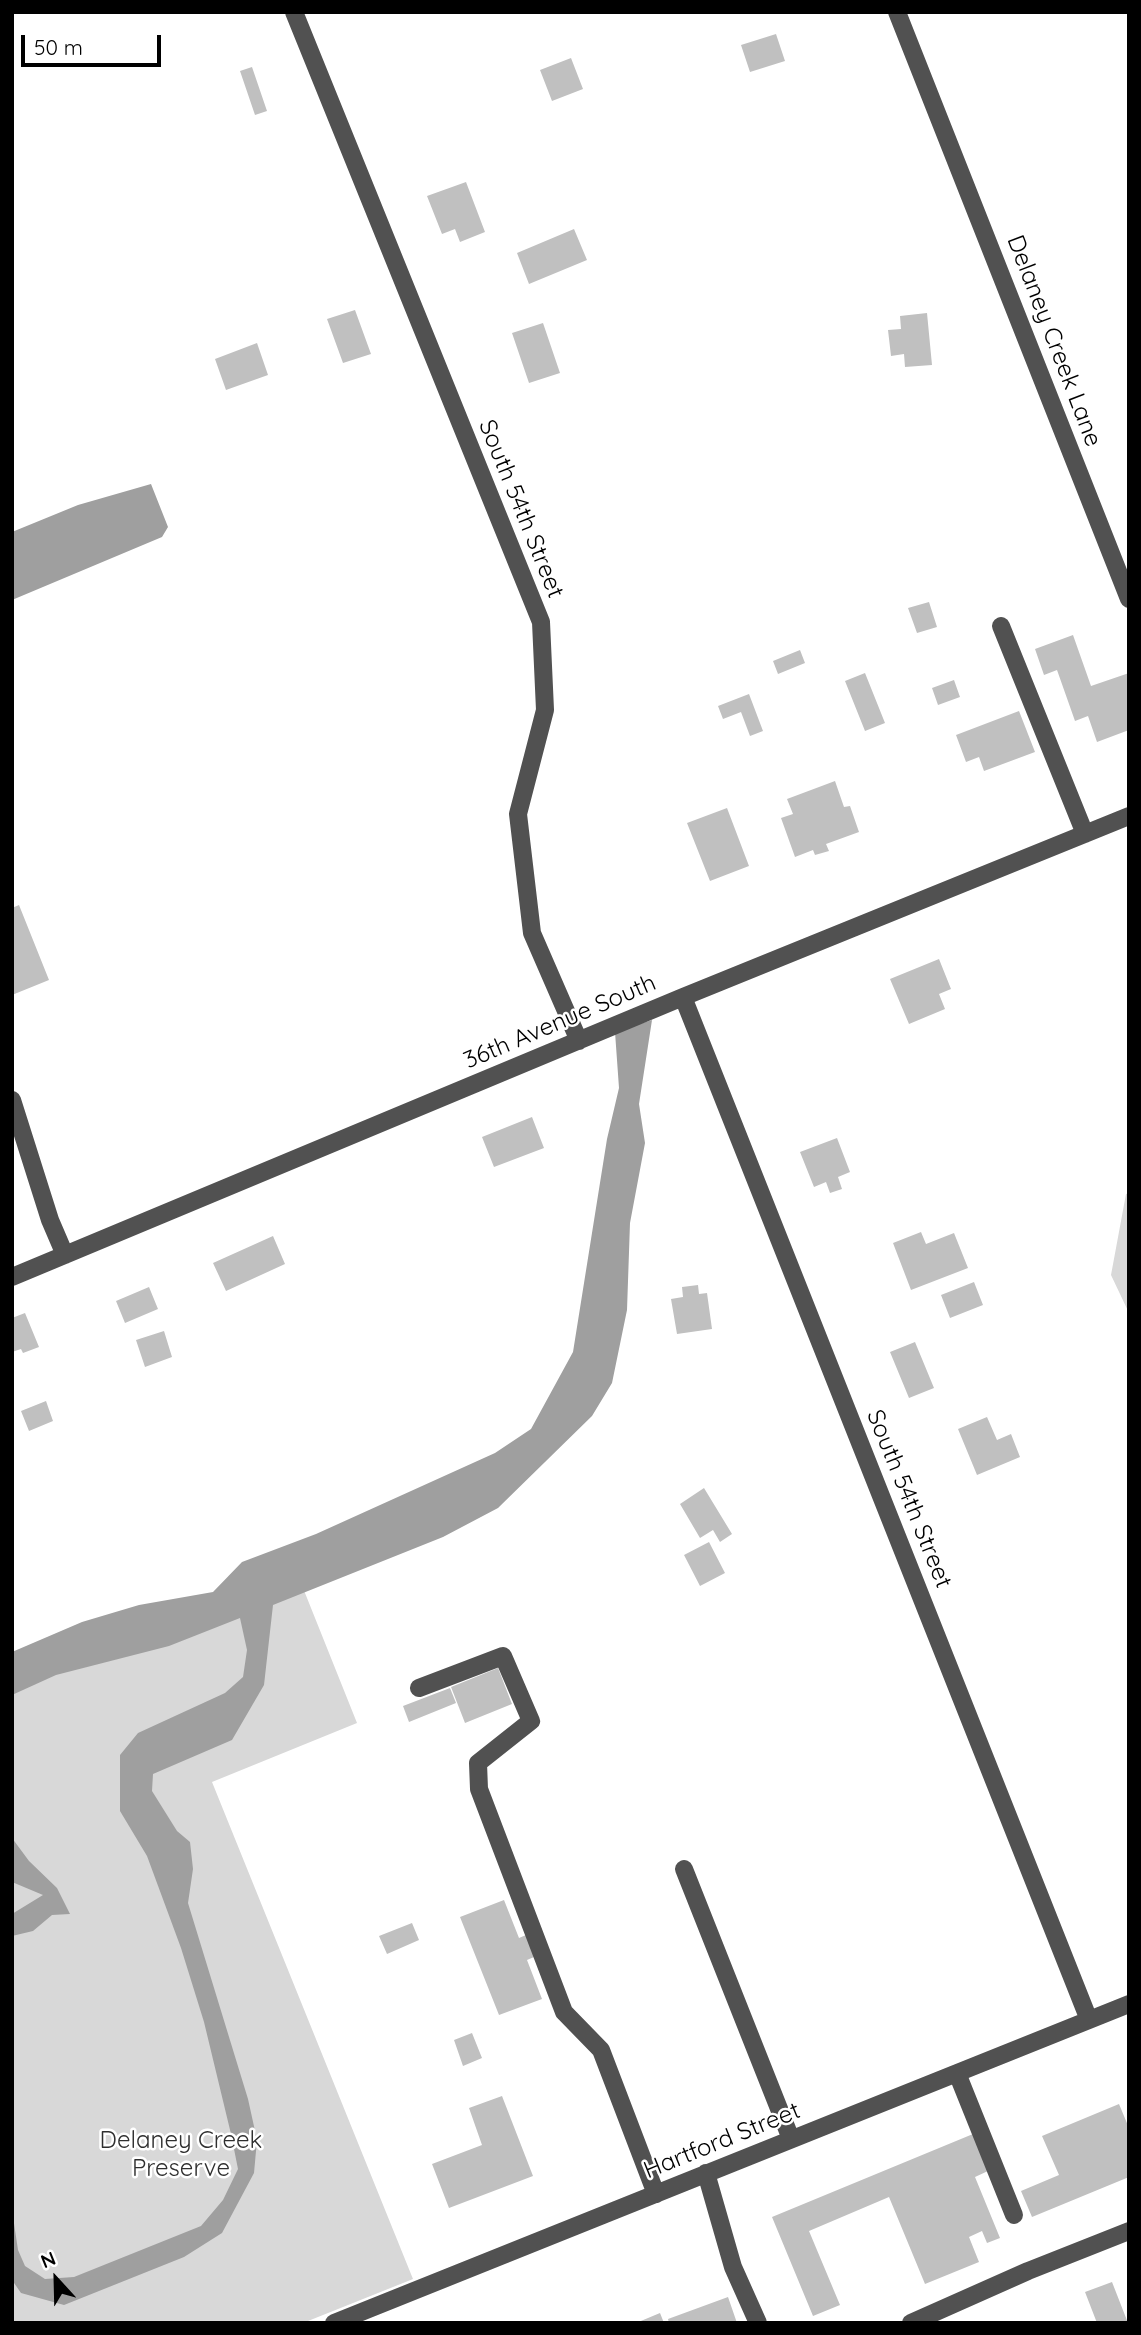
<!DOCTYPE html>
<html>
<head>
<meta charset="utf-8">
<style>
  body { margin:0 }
  #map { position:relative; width:1141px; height:2335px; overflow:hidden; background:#fff; font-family:Quicksand,sans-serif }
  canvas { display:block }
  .frame { position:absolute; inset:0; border:14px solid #000; pointer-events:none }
  .north { position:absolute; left:21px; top:2244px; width:70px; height:70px; -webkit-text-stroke:5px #fff; paint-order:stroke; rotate:338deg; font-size:19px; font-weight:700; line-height:28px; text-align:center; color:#000 }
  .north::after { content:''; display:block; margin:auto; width:24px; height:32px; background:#000; clip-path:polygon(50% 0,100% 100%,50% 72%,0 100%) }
  .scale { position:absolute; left:21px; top:35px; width:140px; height:32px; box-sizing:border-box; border:4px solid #000; border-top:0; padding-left:9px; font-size:21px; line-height:24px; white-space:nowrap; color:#000; -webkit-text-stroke:5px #fff; paint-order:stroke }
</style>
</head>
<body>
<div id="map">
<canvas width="1141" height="2335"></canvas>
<div class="frame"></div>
<div class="north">N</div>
<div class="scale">50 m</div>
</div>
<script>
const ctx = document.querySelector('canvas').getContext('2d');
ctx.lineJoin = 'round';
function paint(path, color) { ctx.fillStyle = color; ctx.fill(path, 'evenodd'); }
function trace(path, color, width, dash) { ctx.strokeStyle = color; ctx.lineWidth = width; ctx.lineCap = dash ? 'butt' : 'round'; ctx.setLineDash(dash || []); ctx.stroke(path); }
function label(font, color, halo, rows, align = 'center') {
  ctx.font = font + ' Quicksand,sans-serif'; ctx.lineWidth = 5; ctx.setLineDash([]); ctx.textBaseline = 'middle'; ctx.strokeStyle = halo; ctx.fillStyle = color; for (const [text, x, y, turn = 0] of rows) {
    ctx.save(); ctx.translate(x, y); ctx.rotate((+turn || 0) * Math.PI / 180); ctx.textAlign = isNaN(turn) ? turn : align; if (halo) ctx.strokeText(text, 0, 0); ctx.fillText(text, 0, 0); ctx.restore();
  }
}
paint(new Path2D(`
  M 1129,1193 L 1129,1313 L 1111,1275 L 1126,1194 Z
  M 293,1563 L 357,1723 L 212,1782 L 413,2279 L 303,2323 L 12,2323 L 12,1675 Z`), '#d8d8d8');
paint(new Path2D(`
  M 151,484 L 168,527 L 162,537 L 12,600 L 12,532 L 78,505 Z
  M 652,1020 L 639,1104 L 645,1143 L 630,1223 L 627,1310 L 612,1383 L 592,1416 L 498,1508 L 443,1537 L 273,1605 L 264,1685 L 232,1740 L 153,1774 L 152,1791 L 177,1831 L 190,1842 L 193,1869 L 188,1903 L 248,2099 L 257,2140 L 254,2173 L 222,2233 L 184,2257 L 64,2305 L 21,2293 L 12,2280 L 12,2210 L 18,2250 L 25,2266 L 45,2279 L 74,2277 L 201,2226 L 223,2200 L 238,2169 L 231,2134 L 204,2022 L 181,1948 L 147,1856 L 120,1811 L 120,1755 L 138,1733 L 225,1693 L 243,1677 L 247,1650 L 240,1618 L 169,1646 L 56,1675 L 12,1695 L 12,1652 L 82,1622 L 139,1605 L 213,1592 L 242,1562 L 316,1534 L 495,1453 L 531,1429 L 573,1352 L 607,1139 L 619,1088 L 615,1032 Z
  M 12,1838 L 29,1861 L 57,1888 L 70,1914 L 52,1915 L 33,1931 L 12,1936 L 12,1914 L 43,1895 L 12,1882 Z`), '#9f9f9f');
paint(new Path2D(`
  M 776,34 L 785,61 L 750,72 L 741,45 Z
  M 571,58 L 583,89 L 552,101 L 540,70 Z
  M 252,67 L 267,111 L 255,115 L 240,71 Z
  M 466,182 L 485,232 L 460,242 L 455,229 L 442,234 L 427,196 Z
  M 574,229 L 587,260 L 529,284 L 517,253 Z
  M 355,310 L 371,354 L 343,363 L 327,319 Z
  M 927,313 L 932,365 L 905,367 L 904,354 L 891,356 L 888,330 L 901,329 L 900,316 Z
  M 543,323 L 560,373 L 529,383 L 512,333 Z
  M 257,343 L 268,375 L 226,390 L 215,359 Z
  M 929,602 L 937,627 L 917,633 L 908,608 Z
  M 1073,635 L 1091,686 L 1129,673 L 1129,730 L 1097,742 L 1088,716 L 1075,721 L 1057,670 L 1044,675 L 1035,649 Z
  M 800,650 L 805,663 L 778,674 L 773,661 Z
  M 865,673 L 885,723 L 865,731 L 845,681 Z
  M 954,680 L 960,697 L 938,705 L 932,688 Z
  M 749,694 L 763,731 L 750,736 L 741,712 L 723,719 L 718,706 Z
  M 1019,711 L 1035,752 L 984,771 L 979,757 L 966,762 L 956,735 Z
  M 835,781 L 844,807 L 850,806 L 859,832 L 826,844 L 829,851 L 815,855 L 813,850 L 795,857 L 781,818 L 793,814 L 787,799 Z
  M 727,808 L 749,866 L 710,881 L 687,823 Z
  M 19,905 L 49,980 L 12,995 L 12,908 Z
  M 939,959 L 951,989 L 939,994 L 945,1009 L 909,1024 L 890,979 Z
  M 532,1117 L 544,1148 L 494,1167 L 482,1137 Z
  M 837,1138 L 850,1172 L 838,1177 L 842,1189 L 830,1193 L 826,1182 L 814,1187 L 800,1152 Z
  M 921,1232 L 926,1244 L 954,1233 L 968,1268 L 911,1290 L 893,1243 Z
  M 273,1236 L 285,1264 L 226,1291 L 213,1263 Z
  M 974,1282 L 983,1305 L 950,1318 L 941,1295 Z
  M 698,1285 L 699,1294 L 707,1293 L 712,1329 L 677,1334 L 671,1299 L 683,1297 L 682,1287 Z
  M 149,1287 L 158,1309 L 125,1323 L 116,1301 Z
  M 25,1313 L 39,1347 L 23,1353 L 21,1349 L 12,1352 L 12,1318 Z
  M 164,1331 L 172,1357 L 145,1367 L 136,1340 Z
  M 915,1342 L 934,1388 L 909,1398 L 890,1352 Z
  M 46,1401 L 53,1421 L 29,1431 L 21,1411 Z
  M 987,1417 L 997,1440 L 1011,1434 L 1020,1457 L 977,1475 L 958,1429 Z
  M 704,1488 L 732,1534 L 720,1542 L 713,1530 L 700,1538 L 680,1504 Z
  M 709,1542 L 725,1573 L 700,1586 L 684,1555 Z
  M 498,1668 L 512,1704 L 465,1723 L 451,1687 Z
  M 450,1688 L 456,1703 L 409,1722 L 403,1706 Z
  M 504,1900 L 519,1938 L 526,1935 L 534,1957 L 527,1960 L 542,1999 L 499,2015 L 460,1917 Z
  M 412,1923 L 419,1940 L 387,1954 L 379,1936 Z
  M 472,2033 L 482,2058 L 463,2066 L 454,2040 Z
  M 502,2096 L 533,2176 L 449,2208 L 432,2164 L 482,2145 L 469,2108 Z
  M 1119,2104 L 1129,2128 L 1129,2177 L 1032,2217 L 1021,2191 L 1059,2175 L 1042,2136 Z
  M 973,2134 L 988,2171 L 975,2177 L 1000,2238 L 987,2243 L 982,2231 L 969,2237 L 979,2262 L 925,2284 L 889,2197 L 809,2231 L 840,2305 L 813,2316 L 772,2217 Z
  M 1112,2282 L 1128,2323 L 1097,2323 L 1085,2292 Z
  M 728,2297 L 737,2323 L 669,2323 L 668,2319 Z
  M 660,2313 L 664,2323 L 636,2323 Z`), '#c0c0c0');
trace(new Path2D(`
  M 294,12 L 541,622 L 545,710 L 518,814 L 532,933 L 579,1041
  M 897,12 L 1129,599
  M 1001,626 L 1085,834
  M 683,997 L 1089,2020
  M 12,1100 L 50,1220 L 65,1255
  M 12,1277 L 683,997 L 1129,816
  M 419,1688 L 503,1656 L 531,1721 L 478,1763 L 479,1789 L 564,2012 L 601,2050 L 656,2194
  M 684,1869 L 791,2139
  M 957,2073 L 1014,2215
  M 706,2173 L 733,2267 L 758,2323
  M 334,2323 L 1129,2004
  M 911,2323 L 1028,2271 L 1129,2231`), '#515151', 18);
label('24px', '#000', '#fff', [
  ["Delaney Creek Lane",1054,341,69],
  ["South 54th Street",521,509,68],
  ["36th Avenue South",560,1022,-23],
  ["South 54th Street",909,1499,68],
  ["Hartford Street",722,2141,-22]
]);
label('24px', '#2f2f2f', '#fff', [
  ["Delaney Creek",181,2141],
  ["Preserve",181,2169]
]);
</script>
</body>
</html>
